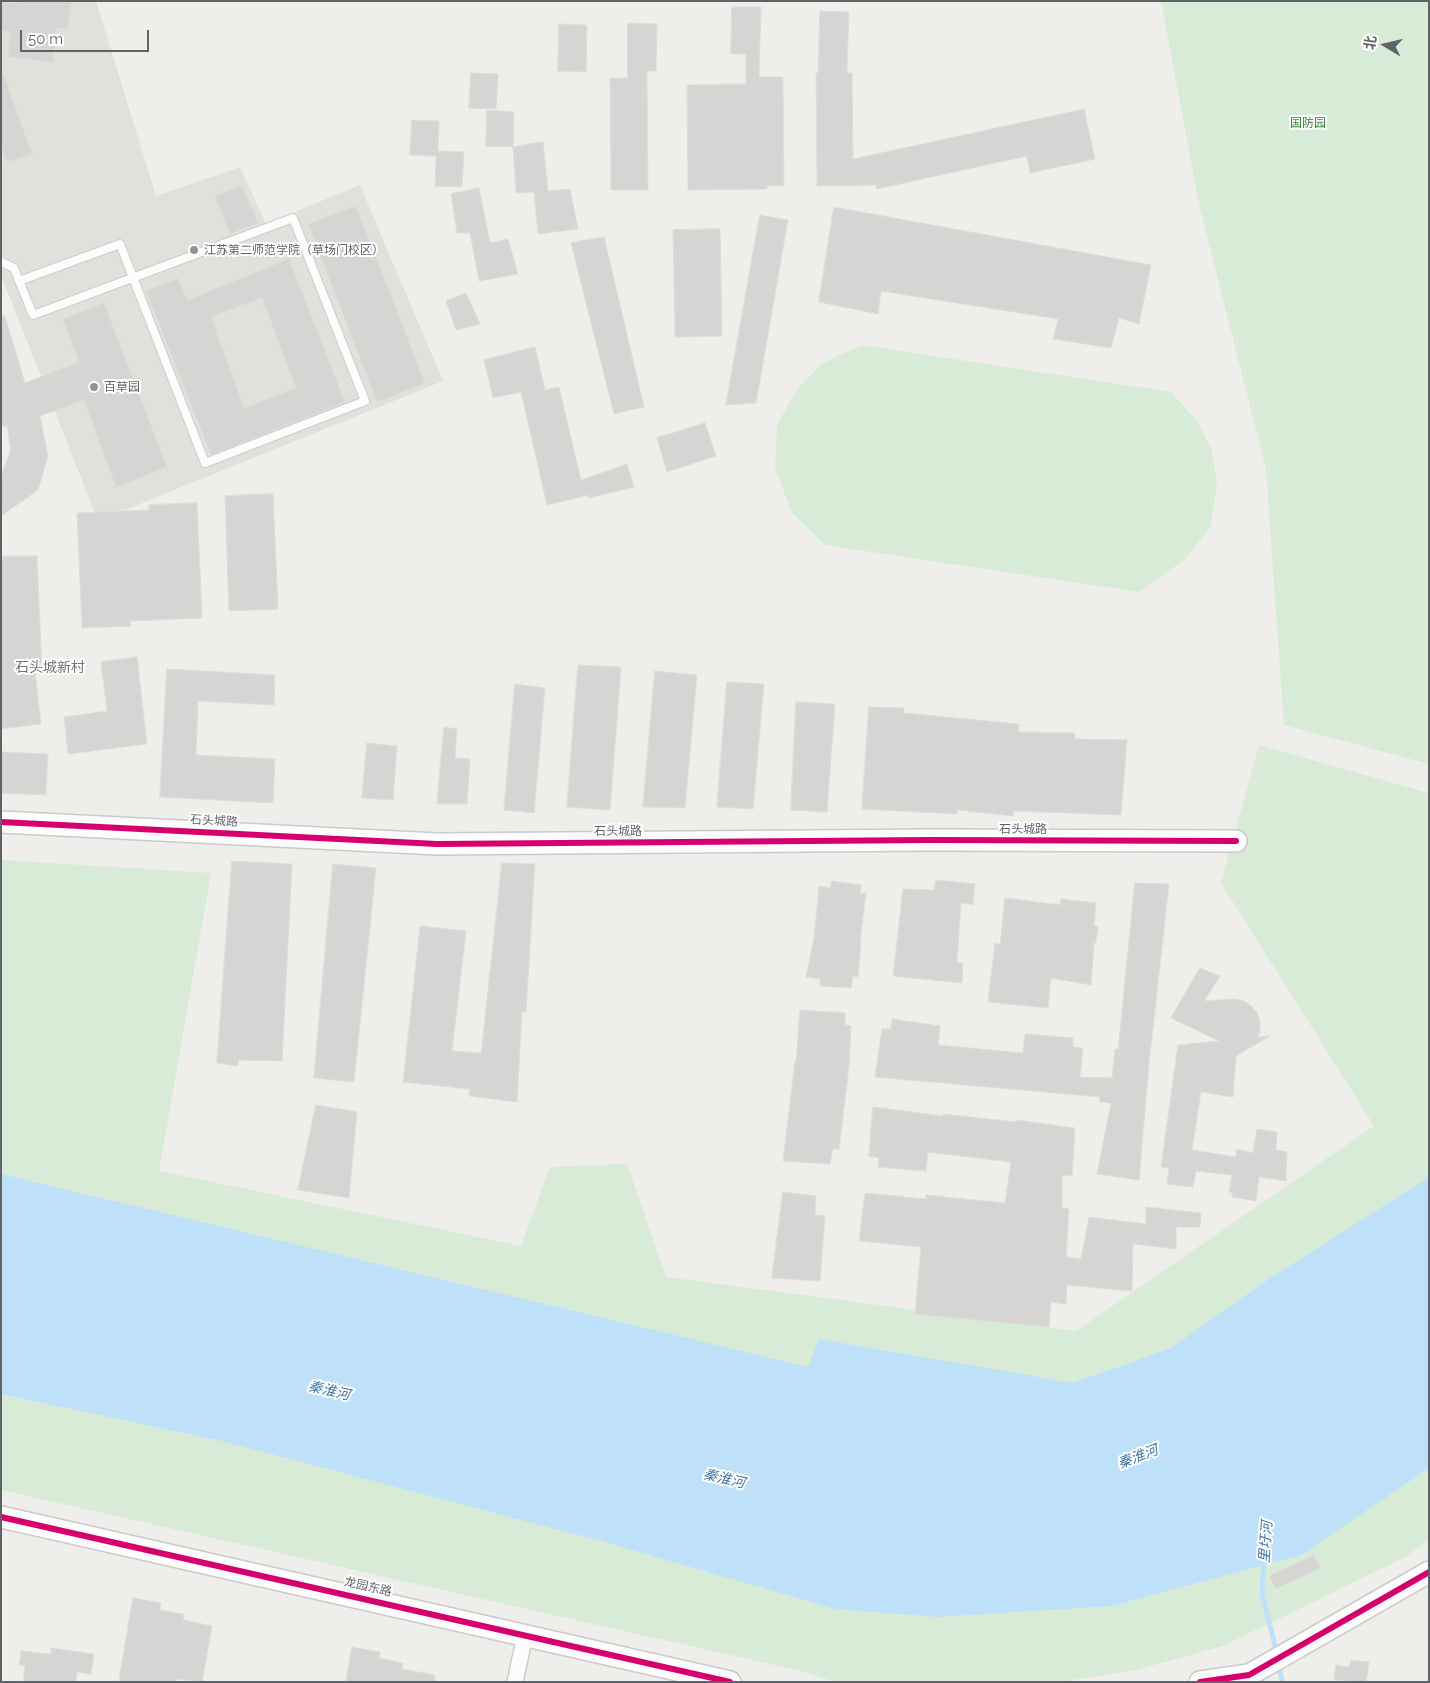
<!DOCTYPE html>
<html>
<head>
<meta charset="utf-8">
<style>
  body { margin:0 }
  #map { position:relative; width:1430px; height:1683px; overflow:hidden; background:#efeeea; font-family:Raleway,"Noto Sans SC",sans-serif }
  canvas { display:block }
  .frame { position:absolute; inset:0; border:2px solid #5f6368; pointer-events:none }
  .north { position:absolute; left:1360px; top:20px; width:50px; height:50px; -webkit-text-stroke:4px #fff; paint-order:stroke; rotate:279deg; font-size:14px; font-weight:700; line-height:20px; text-align:center; color:#5f6368 }
  .north::after { content:''; display:block; margin:auto; width:18px; height:22px; background:#5f6368; clip-path:polygon(50% 0,100% 100%,50% 72%,0 100%) }
  .scale { position:absolute; left:20px; top:30px; width:129px; height:22px; box-sizing:border-box; border:2px solid #5f6368; border-top:0; padding-left:6px; font-size:15px; line-height:18px; white-space:nowrap; color:#5f6368; -webkit-text-stroke:4px #fff; paint-order:stroke }
</style>
</head>
<body>
<div id="map">
<canvas width="1430" height="1683"></canvas>
<div class="frame"></div>
<div class="north">北</div>
<div class="scale">50 m</div>
</div>
<script>
const ctx = document.querySelector('canvas').getContext('2d');
ctx.lineJoin = 'round';
function paint(path, color) { ctx.fillStyle = color; ctx.fill(path, 'evenodd'); }
function trace(path, color, width, dash) { ctx.strokeStyle = color; ctx.lineWidth = width; ctx.lineCap = dash ? 'butt' : 'round'; ctx.setLineDash(dash || []); ctx.stroke(path); }
function label(font, color, halo, rows, align = 'center') {
  ctx.font = font + ' Raleway,"Noto Sans SC",sans-serif'; ctx.lineWidth = 4; ctx.setLineDash([]); ctx.textBaseline = 'middle'; ctx.strokeStyle = halo; ctx.fillStyle = color; for (const [text, x, y, turn = 0] of rows) {
    ctx.save(); ctx.translate(x, y); ctx.rotate((+turn || 0) * Math.PI / 180); ctx.textAlign = isNaN(turn) ? turn : align; if (halo) ctx.strokeText(text, 0, 0); ctx.fillText(text, 0, 0); ctx.restore();
  }
}
paint(new Path2D(`
  M 1,1 L 96,1 L 156,196 L 240,167 L 266,224 L 360,185 L 443,381 L 98,521 L 1,275 Z`), '#e2e0da');
paint(new Path2D(`
  M 1161,1 L 1429,1 L 1429,764 L 1284,725 L 1266,469 L 1199,204 Z
  M 861,345 L 1171,392 L 1197,421 L 1212,450 L 1217,485 L 1210,528 L 1184,560 L 1139,592 L 825,545 L 792,513 L 775,468 L 777,425 L 796,391 L 821,364 Z
  M 1259,745 L 1429,793 L 1429,1540 L 1407,1556 L 1223,1646 L 1136,1670 L 1059,1682 L 836,1682 L 801,1671 L 1,1490 L 1,860 L 211,873 L 159,1171 L 521,1246 L 550,1167 L 627,1164 L 666,1277 L 1076,1331 L 1374,1126 L 1221,883 Z`), '#d8ebd6');
paint(new Path2D(`
  M 1,1174 L 808,1367 L 819,1339 L 1073,1383 L 1169,1349 L 1269,1279 L 1429,1177 L 1429,1468 L 1301,1555 L 1111,1606 L 937,1617 L 836,1609 L 597,1540 L 218,1440 L 1,1394 Z`), '#bfe0f9');
trace(new Path2D(`
  M 1264,1559 L 1262,1593 L 1277,1654
  M 1279,1665 L 1282,1682`), '#bfe0f9', 5);
const building = new Path2D(`
  M 17,1 L 71,1 L 68,29 L 57,28 L 53,62 L 8,57 L 10,31 L 1,30 L 1,2 L 17,3 Z
  M 732,7 L 761,7 L 759,77 L 783,77 L 784,186 L 767,186 L 767,189 L 688,190 L 687,85 L 746,84 L 746,54 L 731,54 Z
  M 820,11 L 849,12 L 847,73 L 852,73 L 853,159 L 1084,109 L 1095,159 L 1030,173 L 1027,156 L 877,189 L 876,185 L 817,186 L 816,73 L 818,73 Z
  M 628,23 L 657,24 L 656,71 L 647,71 L 648,190 L 611,190 L 610,78 L 627,78 Z
  M 559,24 L 587,25 L 586,72 L 558,71 Z
  M 1,73 L 3,73 L 32,154 L 7,162 L 1,146 Z
  M 471,73 L 498,74 L 496,109 L 469,108 Z
  M 487,110 L 514,112 L 513,147 L 486,146 Z
  M 412,120 L 439,121 L 438,151 L 464,152 L 462,187 L 435,186 L 436,156 L 410,155 Z
  M 543,142 L 548,191 L 570,189 L 578,229 L 538,234 L 534,192 L 516,193 L 513,147 Z
  M 242,185 L 258,223 L 230,234 L 215,196 Z
  M 479,188 L 490,243 L 508,239 L 518,274 L 479,281 L 470,233 L 457,233 L 451,194 Z
  M 356,206 L 425,383 L 377,402 L 308,224 Z
  M 834,207 L 1151,265 L 1139,324 L 1119,318 L 1111,348 L 1053,339 L 1058,319 L 881,291 L 878,314 L 819,302 Z
  M 760,215 L 788,220 L 756,403 L 726,405 Z
  M 720,229 L 722,336 L 675,337 L 673,230 Z
  M 604,237 L 644,407 L 614,414 L 571,243 Z
  M 289,259 L 345,402 L 211,455 L 146,291 L 178,278 L 187,300 ZM 262,298 L 296,388 L 244,408 L 211,317 Z
  M 466,293 L 480,324 L 456,330 L 446,301 Z
  M 104,303 L 167,467 L 116,487 L 84,400 L 40,416 L 48,456 L 38,490 L 1,516 L 1,476 L 11,450 L 7,426 L 1,427 L 1,316 L 5,316 L 25,383 L 79,362 L 63,319 Z
  M 535,347 L 545,390 L 559,387 L 581,480 L 627,464 L 634,487 L 589,498 L 588,495 L 547,505 L 521,392 L 493,398 L 484,360 Z
  M 705,423 L 716,456 L 667,472 L 657,438 Z
  M 273,494 L 278,609 L 229,611 L 225,496 Z
  M 197,503 L 202,618 L 130,621 L 131,626 L 82,628 L 77,513 L 149,510 L 149,505 Z
  M 37,556 L 42,671 L 35,671 L 41,724 L 1,729 L 1,557 Z
  M 137,657 L 147,744 L 68,754 L 64,717 L 107,711 L 101,662 Z
  M 578,665 L 621,667 L 610,810 L 567,807 Z
  M 167,669 L 275,675 L 274,705 L 198,701 L 196,755 L 275,759 L 273,803 L 160,797 Z
  M 655,671 L 697,675 L 685,808 L 643,807 Z
  M 727,682 L 764,684 L 753,809 L 717,807 Z
  M 515,684 L 545,688 L 534,813 L 504,810 Z
  M 796,702 L 835,704 L 827,812 L 791,810 Z
  M 869,707 L 904,708 L 904,713 L 1019,724 L 1018,732 L 1075,733 L 1075,739 L 1127,740 L 1121,815 L 1014,811 L 1013,816 L 957,810 L 957,814 L 862,809 Z
  M 444,727 L 457,729 L 455,758 L 470,759 L 467,804 L 437,804 Z
  M 367,743 L 397,746 L 393,800 L 362,798 Z
  M 1,752 L 48,754 L 46,795 L 1,793 Z
  M 232,861 L 292,864 L 282,1061 L 239,1060 L 237,1066 L 217,1063 Z
  M 502,863 L 535,864 L 526,1012 L 522,1012 L 517,1102 L 469,1096 L 470,1089 L 403,1082 L 420,926 L 466,931 L 452,1051 L 481,1053 Z
  M 333,864 L 376,868 L 354,1082 L 314,1078 Z
  M 936,880 L 975,884 L 973,905 L 961,903 L 957,962 L 963,963 L 962,983 L 893,976 L 903,889 L 934,890 Z
  M 832,881 L 861,885 L 860,893 L 866,893 L 860,941 L 861,941 L 858,977 L 853,976 L 851,988 L 820,986 L 820,979 L 806,977 L 814,938 L 819,886 L 830,888 Z
  M 1135,883 L 1169,884 L 1150,1055 L 1150,1053 L 1139,1180 L 1097,1174 L 1111,1103 L 1099,1102 L 1100,1097 L 875,1077 L 882,1029 L 891,1029 L 892,1019 L 940,1026 L 938,1045 L 1023,1053 L 1025,1034 L 1073,1038 L 1073,1047 L 1083,1048 L 1080,1077 L 1112,1078 L 1115,1049 L 1118,1049 Z
  M 1005,898 L 1060,905 L 1061,899 L 1096,903 L 1094,926 L 1098,926 L 1096,943 L 1094,943 L 1091,985 L 1051,978 L 1048,1008 L 988,1002 L 995,943 L 1000,944 Z
  M 1200,968 L 1220,976 L 1204,1001 L 1235,999 L 1244,1001 L 1251,1006 L 1257,1013 L 1260,1022 L 1260,1031 L 1258,1037 L 1270,1036 L 1236,1056 L 1233,1097 L 1201,1092 L 1192,1150 L 1236,1157 L 1236,1149 L 1253,1153 L 1257,1129 L 1277,1132 L 1276,1150 L 1287,1152 L 1286,1181 L 1259,1177 L 1256,1201 L 1232,1197 L 1233,1193 L 1229,1192 L 1232,1175 L 1196,1171 L 1193,1187 L 1167,1184 L 1169,1168 L 1161,1167 L 1178,1045 L 1219,1041 L 1171,1018 Z
  M 800,1010 L 845,1013 L 845,1025 L 851,1026 L 849,1066 L 839,1150 L 833,1148 L 830,1164 L 783,1161 L 795,1061 L 796,1061 Z
  M 316,1105 L 357,1112 L 349,1198 L 298,1190 Z
  M 873,1107 L 943,1116 L 943,1114 L 1016,1122 L 1016,1120 L 1075,1128 L 1072,1176 L 1062,1175 L 1062,1208 L 1069,1209 L 1066,1257 L 1081,1259 L 1089,1217 L 1146,1224 L 1146,1207 L 1201,1213 L 1200,1227 L 1176,1227 L 1176,1249 L 1133,1244 L 1132,1291 L 1067,1285 L 1066,1304 L 1051,1302 L 1049,1327 L 915,1314 L 921,1247 L 859,1241 L 865,1193 L 926,1199 L 926,1195 L 1005,1203 L 1011,1162 L 928,1152 L 926,1171 L 878,1167 L 879,1158 L 869,1156 Z
  M 783,1192 L 816,1196 L 815,1215 L 825,1216 L 820,1281 L 772,1278 Z
  M 1314,1555 L 1320,1568 L 1275,1589 L 1270,1576 Z
  M 133,1598 L 161,1603 L 160,1610 L 184,1614 L 183,1620 L 212,1626 L 202,1682 L 176,1679 L 176,1682 L 119,1682 Z
  M 352,1647 L 380,1652 L 379,1658 L 403,1663 L 402,1669 L 435,1675 L 435,1682 L 346,1682 Z
  M 51,1648 L 94,1654 L 91,1674 L 77,1672 L 76,1682 L 23,1682 L 25,1666 L 19,1665 L 21,1651 L 51,1654 Z
  M 1352,1660 L 1369,1662 L 1366,1682 L 1334,1680 L 1336,1665 L 1348,1667 Z`);
paint(building, '#d6d5d3');
trace(building, '#deddd9', 1);
const lane = new Path2D(`
  M 1,262 L 14,268 L 33,315 L 293,218 L 365,401 L 205,463 L 120,244 L 19,281`);
const street = new Path2D(`
  M 515,1682 L 525,1635`);
const secondary = new Path2D(`
  M 1,822 L 437,844 L 930,840 L 1236,841
  M 1,1517 L 730,1682
  M 1200,1682 L 1249,1675 L 1429,1572`);
trace(lane, '#cbcccc', 10);
trace(street, '#cbcccc', 18);
trace(secondary, '#cacacb', 24);
trace(lane, '#fdfcfc', 8);
trace(street, '#fdfcfc', 15);
trace(secondary, '#fdfcfc', 21);
trace(new Path2D(`
  M 1,822 L 437,844 L 930,840 L 1236,841
  M 1,1517 L 730,1682
  M 1200,1682 L 1249,1675 L 1429,1572`), '#d6006c', 6);
for (const [x, y, r, color] of [
  [194,250,5,"#919496"],
  [94,387,5,"#919496"]
]) { const dot = new Path2D(); dot.arc(x, y, r, 0, 2 * Math.PI); ctx.fillStyle = color; ctx.fill(dot); trace(dot, '#fff', 2); }
label('12px', '#348238', '#fff', [
  ["国防园",1308,123]
]);
label('12px', '#5f6368', '#fff', [
  ["江苏第二师范学院（草场门校区）",204,250],
  ["百草园",104,387]
], 'left');
label('12px', '#5f6368', '#fff', [
  ["石头城路",214,821,3],
  ["石头城路",1023,829],
  ["石头城路",618,831],
  ["龙园东路",368,1587,13]
]);
label('14px', '#70757a', '#fff', [
  ["石头城新村",50,668]
]);
label('italic 14px', '#4174aa', '#fff', [
  ["秦淮河",329,1391,13],
  ["秦淮河",1138,1457,-21],
  ["秦淮河",724,1479,13],
  ["里圩河",1266,1542,-86]
]);
</script>
</body>
</html>
